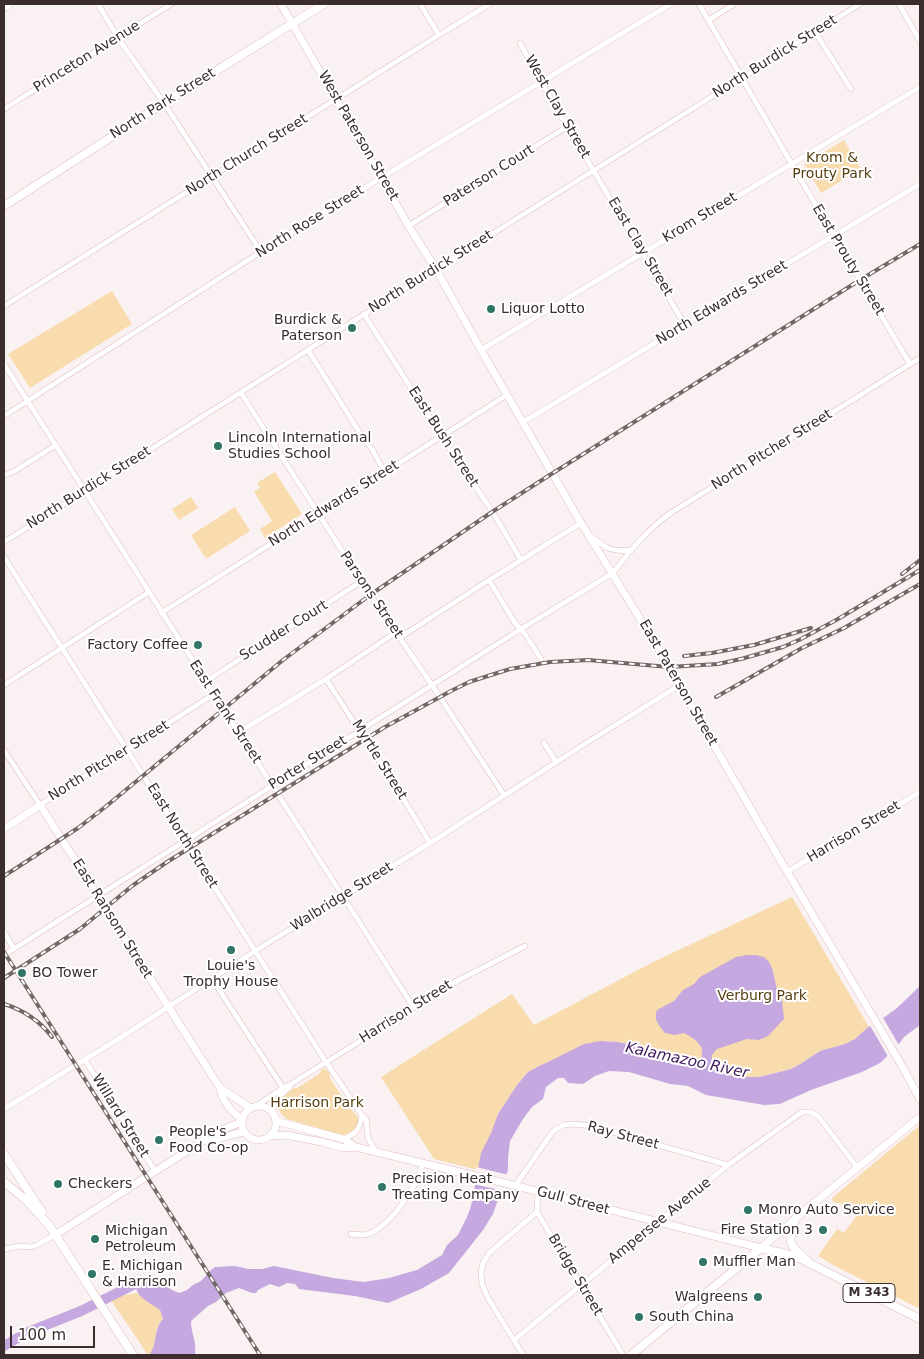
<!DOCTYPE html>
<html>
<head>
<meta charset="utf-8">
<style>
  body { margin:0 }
  #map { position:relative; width:924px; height:1359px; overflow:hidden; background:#faf2f2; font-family:"DejaVu Sans",sans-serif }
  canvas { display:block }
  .frame { position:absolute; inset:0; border:5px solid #3b2c2d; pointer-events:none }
  .scale { position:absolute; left:10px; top:1326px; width:85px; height:22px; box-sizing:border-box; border:2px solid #3b2c2d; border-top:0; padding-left:6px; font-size:15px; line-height:18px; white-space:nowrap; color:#3b2c2d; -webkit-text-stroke:4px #fff; paint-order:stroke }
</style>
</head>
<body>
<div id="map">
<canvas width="924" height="1359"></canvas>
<div class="frame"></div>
<div class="scale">100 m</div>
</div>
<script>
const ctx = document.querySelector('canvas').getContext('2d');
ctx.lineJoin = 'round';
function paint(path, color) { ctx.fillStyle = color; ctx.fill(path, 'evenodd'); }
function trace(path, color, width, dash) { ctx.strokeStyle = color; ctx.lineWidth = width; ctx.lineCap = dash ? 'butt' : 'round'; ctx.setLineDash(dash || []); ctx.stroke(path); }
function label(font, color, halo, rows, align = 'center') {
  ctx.font = font + ' "DejaVu Sans",sans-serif'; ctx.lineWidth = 4; ctx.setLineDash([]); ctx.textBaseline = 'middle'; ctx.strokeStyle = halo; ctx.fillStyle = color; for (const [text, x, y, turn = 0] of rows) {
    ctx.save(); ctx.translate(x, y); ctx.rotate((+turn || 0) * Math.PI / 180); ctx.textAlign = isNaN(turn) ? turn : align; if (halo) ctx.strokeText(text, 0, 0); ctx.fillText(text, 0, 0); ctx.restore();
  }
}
paint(new Path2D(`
  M 844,140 L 861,169 L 821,193 L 804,164 Z
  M 112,291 L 132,324 L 30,388 L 8,354 Z
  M 275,472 L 302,514 L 265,538 L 260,529 L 272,521 L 254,492 L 260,488 L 257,483 Z
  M 191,497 L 198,508 L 179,520 L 172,509 Z
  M 235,507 L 250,531 L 206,559 L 191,535 Z
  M 792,897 L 869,1027 L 855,1039 L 845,1044 L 820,1051 L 802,1063 L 791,1069 L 759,1077 L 745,1077 L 728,1075 L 636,1046 L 618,1042 L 600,1041 L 539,1066 L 528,1072 L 517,1085 L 498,1114 L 478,1170 L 434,1159 L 381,1077 L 512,994 L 534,1025 L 653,962 Z
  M 322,1069 C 328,1069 330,1072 330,1078 C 336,1088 343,1098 350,1108 C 352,1111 356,1114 358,1117 C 362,1127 349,1135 341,1135 L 287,1119 C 275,1112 277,1101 287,1093 C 291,1090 292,1088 297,1088 L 319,1074 Z
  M 920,1125 L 920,1309 L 833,1265 L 818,1256 L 837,1229 L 844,1233 L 857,1215 L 856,1207 L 833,1202 L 832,1198 Z
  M 137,1293 C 146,1302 162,1305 163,1319 C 153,1329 158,1345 149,1355 L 148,1355 L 111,1300 L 114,1297 Z`), '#f9dcae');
paint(new Path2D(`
  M 747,955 L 756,955 L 764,957 L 769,962 L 772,968 L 777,989 L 782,1000 L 784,1019 L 768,1036 L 759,1040 L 747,1039 L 717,1049 L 712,1055 L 711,1068 L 728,1075 L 745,1077 L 759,1077 L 791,1069 L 802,1063 L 820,1051 L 845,1044 L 855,1039 L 867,1028 L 886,1016 L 897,1008 L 920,986 L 920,1025 L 904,1037 L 896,1048 L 880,1063 L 862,1072 L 811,1090 L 780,1104 L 764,1105 L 706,1095 L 688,1086 L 670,1084 L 629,1072 L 609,1071 L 595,1076 L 583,1084 L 568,1083 L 564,1078 L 558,1078 L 546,1087 L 543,1099 L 532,1107 L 523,1119 L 510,1141 L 508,1158 L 508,1170 L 493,1214 L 483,1230 L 449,1273 L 421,1289 L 388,1303 L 355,1296 L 299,1289 L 295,1284 L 287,1283 L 279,1287 L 270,1284 L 258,1290 L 256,1293 L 252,1293 L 239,1288 L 226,1293 L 216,1302 L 208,1306 L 191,1321 C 191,1335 197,1340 195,1355 L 149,1355 C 158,1345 153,1329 163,1319 L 160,1310 C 151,1303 132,1296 137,1283 L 155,1277 L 170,1289 L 179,1293 L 187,1290 L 193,1285 L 201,1281 L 211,1270 L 215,1267 L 235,1266 L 248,1269 L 262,1269 L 274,1266 L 333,1278 L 364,1282 L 389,1278 L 417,1270 L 442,1255 L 447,1245 L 458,1235 L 467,1217 L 471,1206 L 481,1153 L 491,1133 L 498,1114 L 517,1085 L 528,1072 L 539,1066 L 552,1060 L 584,1044 L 600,1041 L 618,1042 L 636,1046 L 652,1052 L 698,1064 C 709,1048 697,1040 684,1033 L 675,1035 L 665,1033 C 659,1026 653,1019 657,1010 L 674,1001 L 683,990 L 694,984 L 700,977 L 736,957 Z`), '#c4a8df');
paint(new Path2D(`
  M 882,1016 L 900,1047 L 889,1058 L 869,1024 Z
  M 476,1167 L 509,1175 L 504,1191 L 473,1184 Z`), '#faf2f2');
trace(new Path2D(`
  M 4,1346 L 26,1333 L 81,1311 L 137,1283 L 147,1289`), '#c4a8df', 10);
const street = new Path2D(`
  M 98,4 L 118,38 L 164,103 L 261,252
  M 420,4 L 439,35
  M 699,4 L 794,168 L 910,364
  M 899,4 L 920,41
  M 709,20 L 734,4
  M 815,32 L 851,89
  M 520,43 L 541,82 L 685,325
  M 4,109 L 171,4
  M 410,225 L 568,126
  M 4,306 L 439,35 L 490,4
  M 364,314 L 442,437 L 492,511 L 521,560
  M 308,350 L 363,438 L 372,449 L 385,473
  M 481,350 L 920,87
  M 4,364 L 414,1008
  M 241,393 L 373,599 L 432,685 L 504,795
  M 4,416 L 306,223 L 671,4
  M 523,422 L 920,184
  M 4,475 L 13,472 L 56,445
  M 591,536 C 605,548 611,552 631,550
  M 4,542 L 436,269 L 860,4
  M 4,557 L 326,1062 L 362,1115 L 366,1119 L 368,1138 L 376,1152
  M 489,580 L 515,623 L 525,634 L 541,659
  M 161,613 L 507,395
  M 399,638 L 489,580 L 581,523
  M 326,679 L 403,798 L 430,843
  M 206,681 L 362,581
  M 4,685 L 149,592
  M 239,732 L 326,679 L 395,633
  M 544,743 L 556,762
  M 4,750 L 40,805 L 214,694
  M 787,872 L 920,792
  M 4,932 L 14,949
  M 4,955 L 521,629 L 613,573 L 631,550 L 647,533 L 660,521 L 672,512 L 920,358
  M 212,979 L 283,1088
  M 85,1060 L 155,1171
  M 256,1106 L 283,1088 L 291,1084 L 455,982 L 525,946
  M 4,1109 L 123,1036 L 263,946 L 430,843 L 591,740 L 680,685
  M 272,1111 L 279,1097 L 290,1087
  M 343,1139 C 357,1134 360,1129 362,1115
  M 515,1186 L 551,1134 L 555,1130 L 564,1125 L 573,1124 L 592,1126 L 728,1165
  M 538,1191 L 537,1212 L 623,1355
  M 351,1234 C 355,1234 360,1235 363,1235 C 389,1231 417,1186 423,1163
  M 4,1249 L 20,1246 L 31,1247 L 37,1245 L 55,1235
  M 514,1340 L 728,1165 L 802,1112 L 811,1112 L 818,1116 L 857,1167
  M 523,1355 L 488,1298 L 482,1284 L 481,1273 L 483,1263 L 489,1253 L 537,1212`);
const secondary = new Path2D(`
  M 281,4 L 411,230 L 436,269 L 481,350 L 581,523 L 655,643 L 775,851 L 902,1066 L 920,1099
  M 4,829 L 40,805 L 220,1088 C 222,1102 232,1111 242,1120
  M 220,1088 L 251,1108
  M242 1123a17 17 0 1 1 34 0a17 17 0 1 1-34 0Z
  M 276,1121 L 343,1139 L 356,1147
  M 270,1136 L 286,1135 L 322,1142 L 344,1148 L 356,1147 L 513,1185 L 761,1248 L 820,1198 L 920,1117
  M 203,1141 C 218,1141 230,1134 244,1132
  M 55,1235 L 203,1141 L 207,1135 L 242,1122`);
const primary = new Path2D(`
  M 4,7 L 9,4
  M 4,206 L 164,103 L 324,4
  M 4,1154 L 42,1212
  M 4,1182 L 26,1200 L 49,1225 L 133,1355
  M 795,1219 C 788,1243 787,1244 807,1260
  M 631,1355 L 761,1248 L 786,1254 L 801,1259 L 920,1319`);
trace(street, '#e2bbbe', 6);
trace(secondary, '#e2bbbe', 8);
trace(primary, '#e2bbbe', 9);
trace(street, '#fff', 5);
trace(secondary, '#fff', 7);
trace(primary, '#fff', 8);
const rail = new Path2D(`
  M 902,574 L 920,560
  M 684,656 L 712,653 L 754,645 L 811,628
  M 716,697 L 802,648 L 844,628 L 920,584
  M 4,876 L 78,828 L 104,808 L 283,660 L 370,595 L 492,512 L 553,473 L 860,280 L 920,244
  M 4,952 L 260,1355
  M 4,978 L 80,929 L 132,886 L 167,862 L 385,727 L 451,691 L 469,682 L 491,675 L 510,669 L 550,662 L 588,660 L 669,667 L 718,664 L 741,659 L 783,647 L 801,639 L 838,619 L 920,570
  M 4,1004 C 23,1010 40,1021 52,1037`);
trace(rail, '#736666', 4);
trace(rail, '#fff', 2, [5.5]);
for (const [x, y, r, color] of [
  [491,309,5,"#317567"],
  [352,328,5,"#317567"],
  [218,446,5,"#317567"],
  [198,645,5,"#317567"],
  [231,950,5,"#317567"],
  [22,973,5,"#317567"],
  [159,1140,5,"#317567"],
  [58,1184,5,"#317567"],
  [382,1187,5,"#317567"],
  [748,1210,5,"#317567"],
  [823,1230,5,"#317567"],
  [95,1239,5,"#317567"],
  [703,1262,5,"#317567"],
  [92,1274,5,"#317567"],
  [758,1297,5,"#317567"],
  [639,1317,5,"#317567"]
]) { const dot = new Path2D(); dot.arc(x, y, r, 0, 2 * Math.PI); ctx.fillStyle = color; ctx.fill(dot); trace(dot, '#fff', 2); }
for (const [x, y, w] of [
  [869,1293,52]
]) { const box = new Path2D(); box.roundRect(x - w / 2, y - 9.5, w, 19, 4); ctx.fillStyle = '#fff'; ctx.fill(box); trace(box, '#3b2c2d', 1); }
label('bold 12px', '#3b2c2d', null, [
  ["M 343",869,1293]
]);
label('14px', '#3b2c2d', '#fff', [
  ["Princeton Avenue",87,57,-32],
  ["North Burdick Street",775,57,-32],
  ["North Park Street",163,104,-32],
  ["West Clay Street",557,107,60],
  ["West Paterson Street",358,136,60],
  ["North Church Street",247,155,-32],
  ["Paterson Court",489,176,-32],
  ["Krom Street",700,218,-31],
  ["North Rose Street",310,222,-32],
  ["East Clay Street",640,247,59],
  ["East Prouty Street",848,260,59],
  ["North Burdick Street",431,272,-32],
  ["North Edwards Street",722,303,-31],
  ["East Bush Street",443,437,57],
  ["North Pitcher Street",772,450,-32],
  ["North Burdick Street",89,488,-32],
  ["North Edwards Street",334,504,-32],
  ["Parsons Street",371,595,56],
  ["Scudder Court",284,631,-32],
  ["East Paterson Street",678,683,60],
  ["East Frank Street",225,712,57],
  ["Myrtle Street",379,760,58],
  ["North Pitcher Street",109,761,-32],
  ["Porter Street",308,763,-32],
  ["Harrison Street",854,832,-31],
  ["East North Street",182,836,58],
  ["Walbridge Street",342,897,-32],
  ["East Ransom Street",112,919,58],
  ["Harrison Street",406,1012,-32],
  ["Willard Street",120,1116,58],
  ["Ray Street",623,1136,15],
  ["Gull Street",573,1201,15],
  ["Ampersee Avenue",660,1221,-39],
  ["Bridge Street",575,1275,59]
]);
label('14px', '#584014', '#fff', [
  ["Krom &",832,158],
  ["Prouty Park",832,174],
  ["Verburg Park",762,996],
  ["Harrison Park",317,1103]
]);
label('14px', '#3b2c2d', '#fff', [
  ["Liquor Lotto",501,309],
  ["Burdick &",342,320,"right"],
  ["Paterson",342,336,"right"],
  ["Lincoln International",228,438],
  ["Studies School",228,454],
  ["Factory Coffee",188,645,"right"],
  ["Louie's",231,966,"center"],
  ["Trophy House",231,982,"center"],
  ["BO Tower",32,973],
  ["People's",169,1132],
  ["Food Co-op",169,1148],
  ["Precision Heat",392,1179],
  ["Treating Company",392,1195],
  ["Checkers",68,1184],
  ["Monro Auto Service",758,1210],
  ["Fire Station 3",813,1230,"right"],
  ["Michigan",105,1231],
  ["Petroleum",105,1247],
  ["Muffler Man",713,1262],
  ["E. Michigan",102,1266],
  ["& Harrison",102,1282],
  ["Walgreens",748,1297,"right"],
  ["South China",649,1317]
], 'left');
label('italic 15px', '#411b5c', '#fff', [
  ["Kalamazoo River",687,1061,12]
]);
</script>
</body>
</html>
